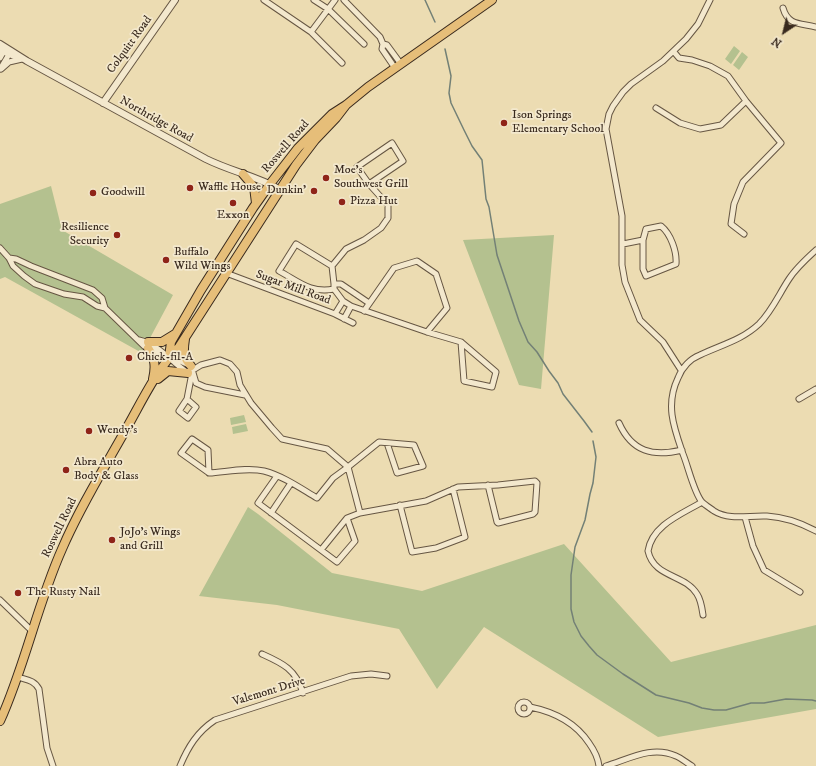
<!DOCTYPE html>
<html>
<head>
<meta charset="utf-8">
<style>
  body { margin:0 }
  #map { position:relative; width:816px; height:766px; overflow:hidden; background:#ecdcb2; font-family:"IM FELL DW Pica",serif }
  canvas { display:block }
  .north { position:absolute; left:764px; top:12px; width:40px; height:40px; -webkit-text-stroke:3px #f3e8cd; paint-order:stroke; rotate:215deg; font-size:11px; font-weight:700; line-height:16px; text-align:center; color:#392a1e }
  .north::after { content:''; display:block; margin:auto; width:14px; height:18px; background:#392a1e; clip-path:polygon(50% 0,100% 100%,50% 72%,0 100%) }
</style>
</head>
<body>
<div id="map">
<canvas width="816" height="766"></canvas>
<div class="north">N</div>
</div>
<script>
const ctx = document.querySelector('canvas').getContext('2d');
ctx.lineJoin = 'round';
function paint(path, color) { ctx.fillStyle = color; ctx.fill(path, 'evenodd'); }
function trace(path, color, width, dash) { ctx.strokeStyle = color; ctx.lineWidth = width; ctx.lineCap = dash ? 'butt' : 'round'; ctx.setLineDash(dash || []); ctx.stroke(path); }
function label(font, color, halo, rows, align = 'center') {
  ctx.font = font + ' "IM FELL DW Pica",serif'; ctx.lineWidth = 3.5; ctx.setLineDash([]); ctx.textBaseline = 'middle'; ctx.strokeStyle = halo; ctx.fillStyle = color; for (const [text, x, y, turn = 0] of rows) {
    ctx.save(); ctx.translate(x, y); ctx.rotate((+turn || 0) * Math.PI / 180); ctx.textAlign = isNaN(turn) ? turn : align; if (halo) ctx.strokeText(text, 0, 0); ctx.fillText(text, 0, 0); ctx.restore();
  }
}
paint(new Path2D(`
  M 734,46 L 740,51 L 731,64 L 725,59 Z
  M 742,52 L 748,57 L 739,70 L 733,65 Z
  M 51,186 L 62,230 L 173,295 L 142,353 L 5,277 L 0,279 L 0,204 Z
  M 554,235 L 541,389 L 519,385 L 463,240 Z
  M 244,415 L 246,422 L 231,425 L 230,418 Z
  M 246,424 L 248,431 L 233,434 L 232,427 Z
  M 248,507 L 258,514 L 332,573 L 422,591 L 564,544 L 671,662 L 816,625 L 816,709 L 658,737 L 484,627 L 437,689 L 399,629 L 277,605 L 199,596 Z`), '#b4c18f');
trace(new Path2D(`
  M 425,0 L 435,22
  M 445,49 L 451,76 L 449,93 L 451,103 L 464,130 L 472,146 L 482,160 L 486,199 L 489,207 L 497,255 L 519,321 L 528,342 L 537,352 L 549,371 L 558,383 L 563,394 L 584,421 L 592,432
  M 593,441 L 596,457 L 593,483 L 590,494 L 585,520 L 575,547 L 571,575 L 571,609 L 574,622 L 581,636 L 589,646 L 597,655 L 623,674 L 656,695 L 689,703 L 702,708 L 714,710 L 726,710 L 751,703 L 764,703 L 786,699 L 812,700 L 816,701`), '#738076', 1.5);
const minor = new Path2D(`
  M 264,0 L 311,32 L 335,0
  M 314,0 L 328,9 L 364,44
  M 344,0 L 380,37 L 383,44 L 382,49 L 395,68
  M 783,8 C 788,26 801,23 816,27
  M 311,32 L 342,63
  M 383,44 L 387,45 L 401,64
  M 674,52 L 679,58 L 692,60 L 710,66 L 728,76 L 746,101 L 781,143 L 743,182 L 734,204 L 731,224 L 744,234
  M 0,58 L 5,49
  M 2,66 L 11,51
  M 1,69 L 9,62 L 22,59
  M 656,108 L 680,123 L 700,129 L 721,125 L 746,101
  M 369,184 L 403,161 L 392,143 L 357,167 L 369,184 L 388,205 L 388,218 L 381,228 L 364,240 L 346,249 L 332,266 L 334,284 L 341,284 L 369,303
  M 623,244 L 643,240 L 643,269 L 646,276 L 676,264 C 677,252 671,234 661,226 L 646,229 L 643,240
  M 0,248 L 9,258 L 13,266 L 24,276 L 35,284 L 64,294 L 83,297 L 97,306 L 105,308
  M 816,250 C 806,259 796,268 789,279 C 779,294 772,311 759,324 C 742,340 721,345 700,355 C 690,359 682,368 678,378 C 665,405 674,428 683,454 C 688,466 694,493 702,502 C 705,505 710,508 714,511 C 730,521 749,515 767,516 C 785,517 801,523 816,531
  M 9,258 L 16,259 L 31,266 L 93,290 L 102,298 L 105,308 L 144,346 L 156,352 L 161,352
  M 332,266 L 296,244 L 279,271 C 298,281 311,294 334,289
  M 226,273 L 335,314 L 353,323
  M 334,284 L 334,289 L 343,301 L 351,306 L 427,332 L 461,342 L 496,372 L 492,387 L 464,381 L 461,342
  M 364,311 L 394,268 L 417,261 L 436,274 L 447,308 L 427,332
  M 335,314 L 343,301
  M 344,319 L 351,306
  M 139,340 C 160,345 171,362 188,373 L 201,365 L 220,360 L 230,364 L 237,372 L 240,385 L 251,403 L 272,428 L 282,439 L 327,449 L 348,467 L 360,513
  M 173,361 L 178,360 L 191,366 L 196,383 L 205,387 L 245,395
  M 681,370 L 663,342 L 640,320 L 625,282 L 622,265 L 622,216 L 606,129 L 609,114 L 613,106 L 623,92 L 631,84 L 663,61 L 686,39 L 698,24 L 710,0
  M 187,399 L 179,411 L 188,418 L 196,407 L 187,399 L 192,373
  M 799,399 L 816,389
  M 619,423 C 632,452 653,457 682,450
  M 209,473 L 208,450 L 192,439 L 181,453 L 209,473 C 226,472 247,467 264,471 C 283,476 300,488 317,498 L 333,478 L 348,467 L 379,442 L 414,445 L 423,466 L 397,473 L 387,443
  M 277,476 L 258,503 L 337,562 L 355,541 L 347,518
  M 702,502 C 682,514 652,525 648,551 C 654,578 685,574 697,594 C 701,600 702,608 703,615
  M 400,505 L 412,552 L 436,548 L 465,537 L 453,489
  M 271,513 L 291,483
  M 745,517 L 753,546 L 764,570 L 800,592
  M 321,550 L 347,518 L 360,513 L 426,501 L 458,487 L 498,485 L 535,481 L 537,483 L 535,512 L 533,514 L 498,523 L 497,522 L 488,485
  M 0,600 L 33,632
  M 262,654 C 282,663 296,669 303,693
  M 18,677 C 27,680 34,680 39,689 L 47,748 L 53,766
  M518 708a6 6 0 1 1 12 0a6 6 0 1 1-12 0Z
  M 530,707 C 555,712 575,722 589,743 C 594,750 598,758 599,766
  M 180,766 C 188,747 197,732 215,720 L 351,676 L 371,674 L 387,676
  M 606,766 C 629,759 652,745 676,756 C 681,758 687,763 692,766`);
const tertiary = new Path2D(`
  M 0,44 L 27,61 L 206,159 C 230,171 256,176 279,189
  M 0,50 L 19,58
  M 103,103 L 175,0`);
const primary = new Path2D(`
  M 243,174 L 254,187 L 256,203
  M 185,339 C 183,352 183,357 191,366
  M 148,342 L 162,342 L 175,334
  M 148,348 C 155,359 156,366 153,379
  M 169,357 L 171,342 L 201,290 L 253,208 L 270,184 L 298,148 L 332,114 L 346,105 L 368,87 L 492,0
  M 158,379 L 168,371 L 188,373
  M 0,721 C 25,666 37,605 62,549 C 79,509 103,470 125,431 C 141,403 156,370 179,347 L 296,165 L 315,140 L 336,118 L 346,105`);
trace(minor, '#665643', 7);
trace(tertiary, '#665643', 8);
trace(primary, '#392a1e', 10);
trace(minor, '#f3e8cd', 5);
trace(tertiary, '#f3e8cd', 6);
trace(primary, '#e6be79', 8);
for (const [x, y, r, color] of [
  [504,123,4,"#8f2418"],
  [326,178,4,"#8f2418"],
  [190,188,4,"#8f2418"],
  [314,191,4,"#8f2418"],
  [93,193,4,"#8f2418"],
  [342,202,4,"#8f2418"],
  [233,203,4,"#8f2418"],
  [117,235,4,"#8f2418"],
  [166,260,4,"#8f2418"],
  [129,358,4,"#8f2418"],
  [89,431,4,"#8f2418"],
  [66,470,4,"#8f2418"],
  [112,540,4,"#8f2418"],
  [18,593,4,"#8f2418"]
]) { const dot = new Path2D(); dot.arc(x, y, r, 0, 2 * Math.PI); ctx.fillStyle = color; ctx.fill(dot); trace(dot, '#f3e8cd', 1.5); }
label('12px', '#392a1e', '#f3e8cd', [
  ["Colquitt Road",130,45,-54],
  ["Northridge Road",156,120,29],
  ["Roswell Road",286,147,-49],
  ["Sugar Mill Road",293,288,20],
  ["Roswell Road",60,528,-64],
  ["Valemont Drive",269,692,-17]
]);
label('12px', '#392a1e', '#f3e8cd', [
  ["Ison Springs",512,116],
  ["Elementary School",512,130],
  ["Moe's",334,171],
  ["Southwest Grill",334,185],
  ["Waffle House",198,188],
  ["Dunkin'",306,191,"right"],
  ["Goodwill",101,193],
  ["Pizza Hut",350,202],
  ["Exxon",233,216,"center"],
  ["Resilience",109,228,"right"],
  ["Security",109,242,"right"],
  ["Buffalo",174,253],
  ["Wild Wings",174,267],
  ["Chick-fil-A",137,358],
  ["Wendy's",97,431],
  ["Abra Auto",74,463],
  ["Body & Glass",74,477],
  ["JoJo's Wings",120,533],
  ["and Grill",120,547],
  ["The Rusty Nail",26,593]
], 'left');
</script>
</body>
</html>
